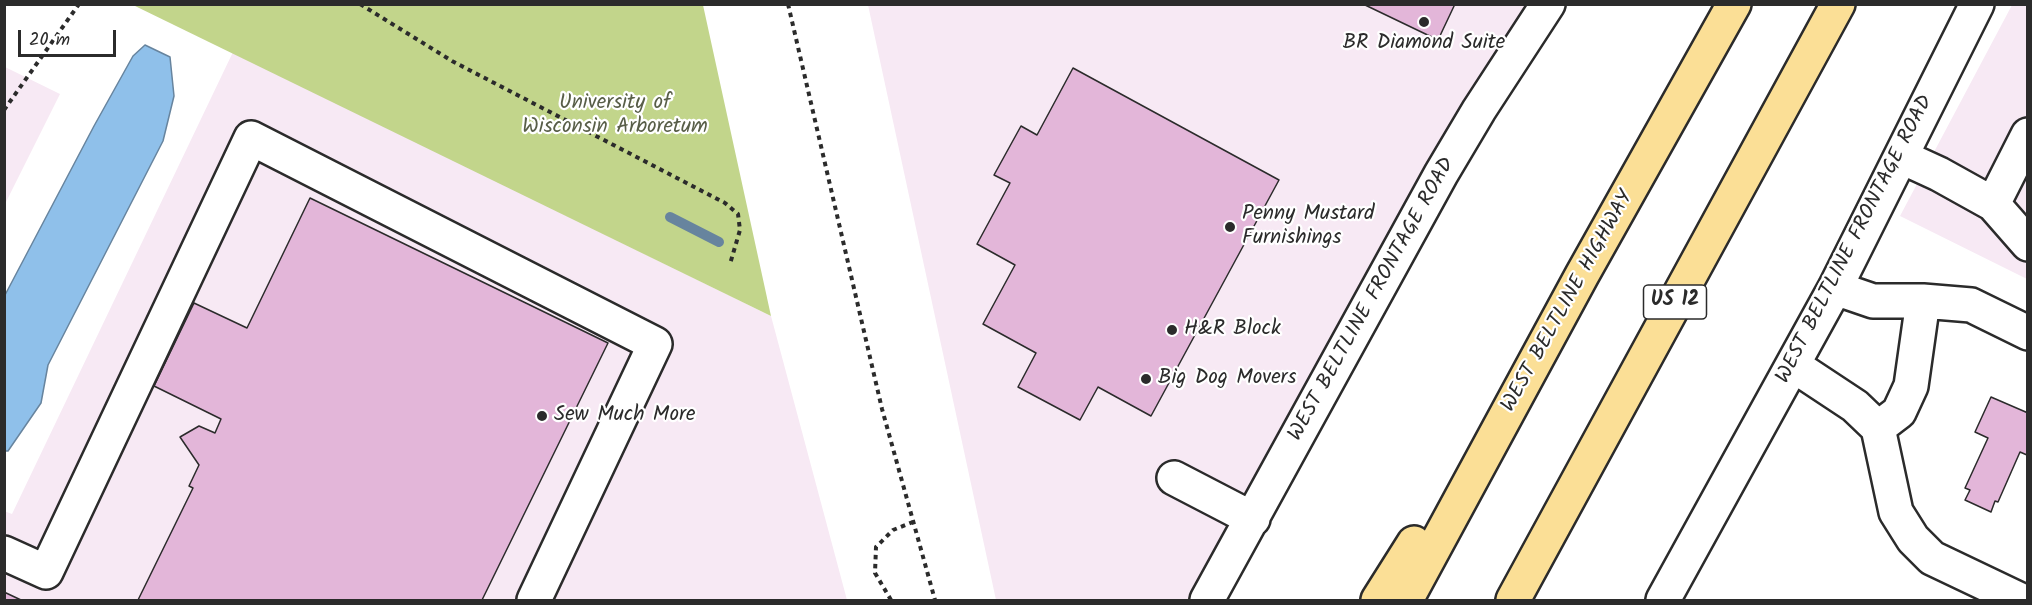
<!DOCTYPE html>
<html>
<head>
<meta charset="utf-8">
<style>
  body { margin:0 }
  #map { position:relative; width:2032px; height:605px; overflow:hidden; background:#fff; font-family:Kalam,sans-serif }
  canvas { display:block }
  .frame { position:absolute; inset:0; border:6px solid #2b2b2b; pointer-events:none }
  .scale { position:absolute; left:18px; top:30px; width:98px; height:27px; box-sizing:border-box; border:3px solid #2b2b2b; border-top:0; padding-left:8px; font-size:18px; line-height:21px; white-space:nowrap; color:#2b2b2b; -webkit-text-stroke:4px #fff; paint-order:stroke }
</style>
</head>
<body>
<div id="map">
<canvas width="2032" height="605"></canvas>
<div class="frame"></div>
<div class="scale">20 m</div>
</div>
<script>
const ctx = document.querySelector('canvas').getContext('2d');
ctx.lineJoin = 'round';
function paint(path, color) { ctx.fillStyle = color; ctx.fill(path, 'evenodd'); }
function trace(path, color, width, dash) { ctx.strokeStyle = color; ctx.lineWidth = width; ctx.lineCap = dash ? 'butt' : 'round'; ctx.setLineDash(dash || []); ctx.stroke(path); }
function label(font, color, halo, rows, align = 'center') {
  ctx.font = font + ' Kalam,sans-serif'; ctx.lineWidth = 4.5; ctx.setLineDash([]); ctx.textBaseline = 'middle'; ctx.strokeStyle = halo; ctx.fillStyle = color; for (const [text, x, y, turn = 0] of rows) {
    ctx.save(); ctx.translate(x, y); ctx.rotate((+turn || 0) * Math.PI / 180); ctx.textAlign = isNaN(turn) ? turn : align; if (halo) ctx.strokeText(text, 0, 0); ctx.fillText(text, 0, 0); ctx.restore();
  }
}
paint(new Path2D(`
  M 868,5 L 1548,5 L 1207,600 L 996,600 Z
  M 2012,5 L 2027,5 L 2027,279 L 1900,216 Z
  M 233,52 L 771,316 L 847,600 L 5,600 L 4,511 L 12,514 Z
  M 5,67 L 60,94 L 5,204 Z`), '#f7e9f4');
paint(new Path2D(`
  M 133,5 L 703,5 L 771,316 Z`), '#c2d58b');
const water = new Path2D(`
  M 145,45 L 170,57 L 174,96 L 163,141 L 48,365 L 41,403 L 8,451 L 5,451 L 5,295 L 94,126 L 133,56 Z`);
paint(water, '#8fc0ea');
trace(water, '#67849e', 1.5);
trace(new Path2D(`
  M 670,217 L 719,242`), '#67849e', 10);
const building = new Path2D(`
  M 1363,4 L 1455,4 L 1438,40 Z
  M 1073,68 L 1279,180 L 1151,416 L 1098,387 L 1080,420 L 1018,387 L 1036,353 L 983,324 L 1015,265 L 977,244 L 1010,183 L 994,175 L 1021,126 L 1037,135 Z
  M 310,198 L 608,343 L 482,600 L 138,600 L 193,488 L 189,486 L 199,465 L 180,437 L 199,426 L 215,433 L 221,419 L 154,386 L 194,303 L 247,328 Z
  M 1991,397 L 2028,413 L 2028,453 L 2027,455 L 2020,452 L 1998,502 L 1995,501 L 1991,512 L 1965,500 L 1970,490 L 1965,488 L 1988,438 L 1975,432 Z
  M 4,592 L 21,600 L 4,600 Z`);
paint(building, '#e3b6d9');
trace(building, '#2b2b2b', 1.5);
const minor = new Path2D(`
  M 1902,157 L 1939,174 L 1993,204 L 2028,244
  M 1993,204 L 2028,135
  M 1835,288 L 1873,301 L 1923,301 L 1971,305 L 2028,333
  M 1793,365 L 1855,406 L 1878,428 L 1896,512 L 1913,539 L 1932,558 L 2020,600
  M 1878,428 L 1899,412 L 1911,386 L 1923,301
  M 1174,478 L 1253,519
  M 4,553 L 46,572 L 251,138 L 655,344 L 534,600
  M 1207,600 L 1441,174 L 1479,110 L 1548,4
  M 1663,600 L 1835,288 L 1977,4`);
const highway = new Path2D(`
  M 1378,600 L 1414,543
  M 1406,600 L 1582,275 L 1734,4
  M 1513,600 L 1838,4`);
trace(minor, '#2b2b2b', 38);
trace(highway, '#2b2b2b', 38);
trace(new Path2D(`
  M 360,4 L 452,61 L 725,203 L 738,214 L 740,230 L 730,264
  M 788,4 L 882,409 L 935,600
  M 4,110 L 79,4
  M 891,600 L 875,573 L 876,547 L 893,530 L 913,522`), '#2b2b2b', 4, [4.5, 4.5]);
trace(minor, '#fff', 33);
trace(highway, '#fbdf96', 33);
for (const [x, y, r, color] of [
  [1424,22,6,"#2b2b2b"],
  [1230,227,6,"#2b2b2b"],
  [1172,330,6,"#2b2b2b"],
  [1146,379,6,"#2b2b2b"],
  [542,416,6,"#2b2b2b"]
]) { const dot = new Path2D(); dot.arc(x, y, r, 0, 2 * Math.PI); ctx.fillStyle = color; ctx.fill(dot); trace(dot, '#fff', 2); }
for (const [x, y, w] of [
  [1675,302,63]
]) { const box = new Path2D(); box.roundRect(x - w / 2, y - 17, w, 34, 4.5); ctx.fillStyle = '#fff'; ctx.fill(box); trace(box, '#2b2b2b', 1.5); }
label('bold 20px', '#2b2b2b', null, [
  ["US 12",1675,302]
]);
label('21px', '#2b2b2b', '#fff', [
  ["BR Diamond Suite",1424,44,"center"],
  ["Penny Mustard",1242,215],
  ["Furnishings",1242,239],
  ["H&R Block",1184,330],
  ["Big Dog Movers",1158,379],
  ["Sew Much More",554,416]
], 'left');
label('21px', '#585e48', '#fff', [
  ["University of",615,104],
  ["Wisconsin Arboretum",615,128]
]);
label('21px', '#2b2b2b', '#fff', [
  ["WEST BELTLINE FRONTAGE ROAD",1856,240,-63],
  ["WEST BELTLINE FRONTAGE ROAD",1373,300,-61],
  ["WEST BELTLINE HIGHWAY",1569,302,-61]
]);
</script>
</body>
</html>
